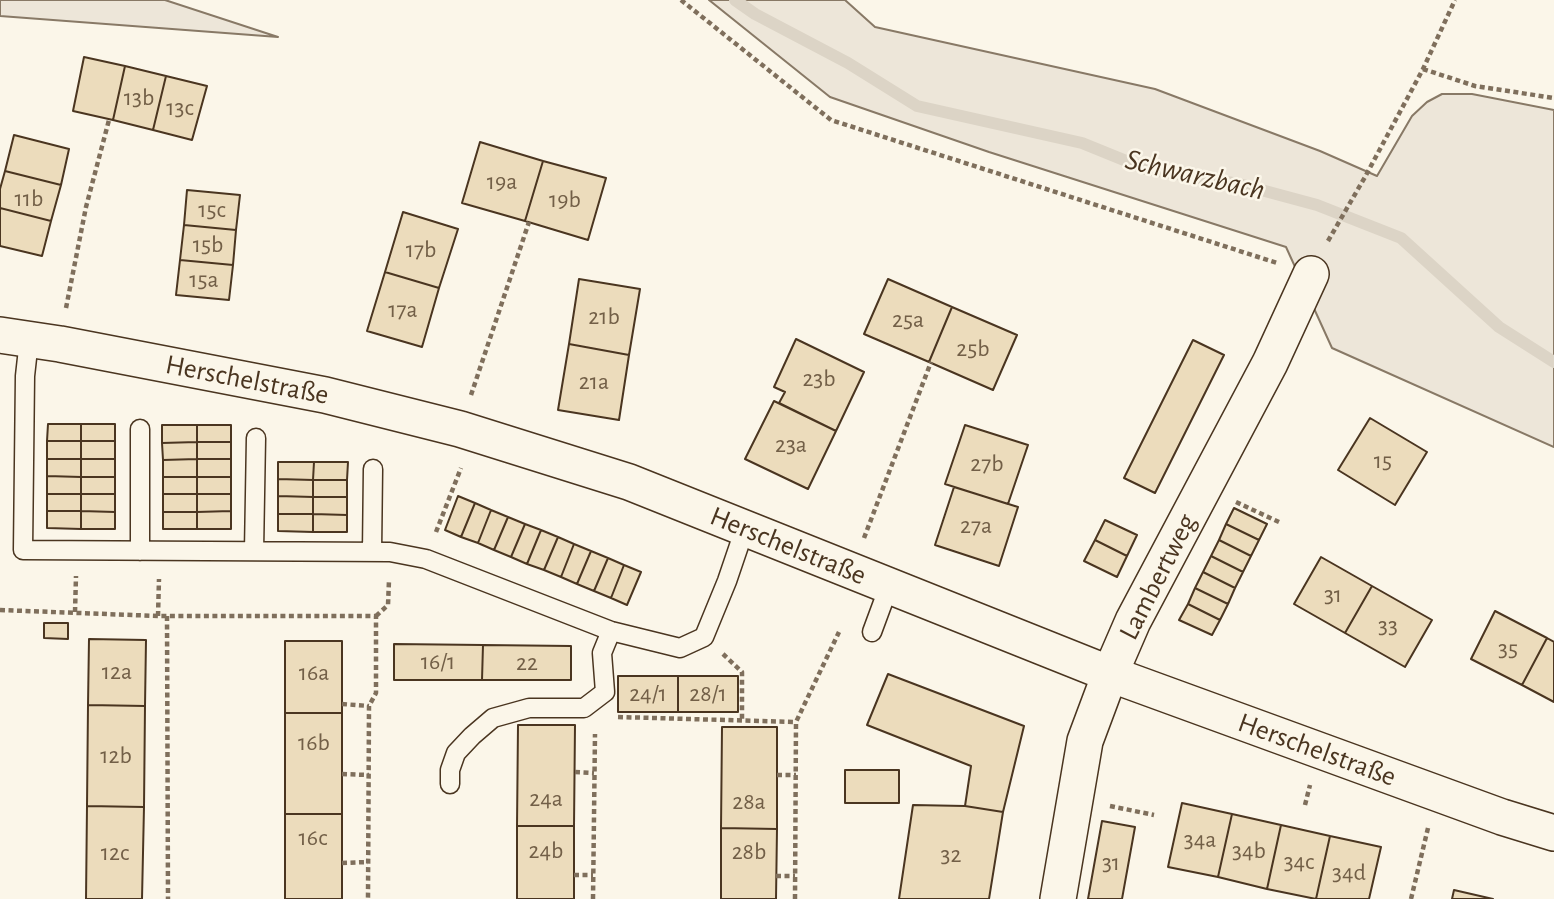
<!DOCTYPE html>
<html>
<head>
<meta charset="utf-8">
<style>
  body { margin:0 }
  canvas { display:block; background:#fbf6e9 }
</style>
</head>
<body>
<canvas width="1554" height="899"></canvas>
<script>
const ctx = document.querySelector('canvas').getContext('2d');
ctx.lineJoin = 'round';
function paint(path, color) { ctx.fillStyle = color; ctx.fill(path, 'evenodd'); }
function trace(path, color, width, dash) { ctx.strokeStyle = color; ctx.lineWidth = width; ctx.lineCap = dash ? 'butt' : 'round'; ctx.setLineDash(dash || []); ctx.stroke(path); }
function label(font, color, halo, rows, align = 'center') {
  ctx.font = font + ' "Alegreya Sans",sans-serif'; ctx.lineWidth = 5; ctx.setLineDash([]); ctx.textBaseline = 'middle'; ctx.strokeStyle = halo; ctx.fillStyle = color; for (const [text, x, y, turn = 0] of rows) {
    ctx.save(); ctx.translate(x, y); ctx.rotate((+turn || 0) * Math.PI / 180); ctx.textAlign = isNaN(turn) ? turn : align; if (halo) ctx.strokeText(text, 0, 0); ctx.fillText(text, 0, 0); ctx.restore();
  }
}
const green = new Path2D(`
  M 0,0 L 165,0 L 278,37 L 0,16 Z
  M 709,0 L 845,0 L 875,27 L 1155,89 L 1320,151 L 1377,176 L 1412,116 L 1427,102 L 1442,94 L 1472,94 L 1554,110 L 1554,447 L 1332,348 L 1286,247 L 989,152 L 830,97 Z`);
paint(green, '#ede6d9');
trace(green, '#887966', 2);
trace(new Path2D(`
  M 735,0 L 755,14 L 848,63 L 917,106 L 1082,143 L 1146,169 L 1239,184 L 1317,205 L 1401,238 L 1499,327 L 1554,362`), '#dcd4c6', 12);
const building = new Path2D(`
  M 84,57 L 125,66 L 113,120 L 73,111 Z
  M 125,66 L 166,76 L 153,130 L 113,120 Z
  M 166,76 L 207,86 L 192,140 L 153,130 Z
  M 14,135 L 69,149 L 61,185 L 5,171 Z
  M 480,142 L 543,161 L 525,221 L 462,203 Z
  M 543,161 L 606,178 L 588,240 L 525,221 Z
  M 5,171 L 61,185 L 51,221 L 0,208 L 0,189 Z
  M 187,190 L 240,195 L 236,230 L 184,225 Z
  M 0,208 L 51,221 L 42,256 L 0,246 Z
  M 403,212 L 458,229 L 439,288 L 385,272 Z
  M 184,225 L 236,230 L 233,265 L 180,260 Z
  M 180,260 L 233,265 L 229,300 L 176,295 Z
  M 385,272 L 439,288 L 422,347 L 367,331 Z
  M 579,279 L 640,289 L 629,355 L 569,344 Z
  M 888,279 L 952,307 L 929,362 L 864,334 Z
  M 952,307 L 1017,335 L 993,390 L 929,362 Z
  M 796,339 L 864,372 L 836,431 L 779,403 L 785,392 L 774,387 Z
  M 1193,340 L 1224,355 L 1155,493 L 1124,478 Z
  M 569,344 L 629,355 L 619,420 L 558,410 Z
  M 774,401 L 836,431 L 808,489 L 745,459 Z
  M 1370,418 L 1427,452 L 1395,505 L 1338,470 Z
  M 48,424 L 81,424 L 81,441 L 47,441 Z
  M 81,424 L 115,424 L 115,441 L 81,441 Z
  M 162,425 L 197,425 L 197,442 L 162,443 Z
  M 197,425 L 231,425 L 231,442 L 197,442 Z
  M 965,425 L 1028,445 L 1008,504 L 945,484 Z
  M 47,441 L 81,441 L 81,459 L 47,459 Z
  M 81,441 L 115,441 L 115,459 L 81,459 Z
  M 197,442 L 197,459 L 163,460 L 162,443 Z
  M 197,442 L 231,442 L 231,459 L 197,459 Z
  M 47,459 L 81,459 L 81,477 L 47,476 Z
  M 81,459 L 115,459 L 115,477 L 81,477 Z
  M 197,459 L 197,477 L 163,477 L 163,460 Z
  M 197,459 L 231,459 L 231,477 L 197,477 Z
  M 278,462 L 314,462 L 313,480 L 278,479 Z
  M 314,462 L 348,462 L 347,480 L 313,480 Z
  M 47,476 L 81,477 L 81,494 L 47,494 Z
  M 81,477 L 115,477 L 115,494 L 81,494 Z
  M 163,477 L 197,477 L 197,494 L 163,494 Z
  M 197,477 L 231,477 L 231,494 L 197,494 Z
  M 278,479 L 313,480 L 313,497 L 278,496 Z
  M 313,480 L 347,480 L 347,497 L 313,497 Z
  M 954,487 L 1018,507 L 999,566 L 935,545 Z
  M 47,494 L 81,494 L 81,511 L 47,511 Z
  M 81,494 L 115,494 L 115,512 L 81,511 Z
  M 163,494 L 197,494 L 197,512 L 163,512 Z
  M 197,494 L 231,494 L 231,511 L 197,512 Z
  M 278,496 L 313,497 L 313,514 L 278,514 Z
  M 458,496 L 475,503 L 461,537 L 445,530 Z
  M 313,497 L 347,497 L 347,515 L 313,514 Z
  M 475,503 L 491,510 L 478,543 L 461,537 Z
  M 1234,508 L 1267,524 L 1259,540 L 1226,524 Z
  M 491,510 L 508,517 L 494,550 L 478,543 Z
  M 47,511 L 81,511 L 81,529 L 47,528 Z
  M 81,511 L 115,512 L 115,529 L 81,529 Z
  M 231,511 L 231,529 L 197,529 L 197,512 Z
  M 163,512 L 197,512 L 197,529 L 163,529 Z
  M 278,514 L 313,514 L 313,532 L 278,531 Z
  M 313,514 L 347,515 L 347,532 L 313,532 Z
  M 508,517 L 525,524 L 511,557 L 494,550 Z
  M 1105,520 L 1137,535 L 1127,556 L 1095,540 Z
  M 525,524 L 541,530 L 527,564 L 511,557 Z
  M 1226,524 L 1259,540 L 1251,556 L 1219,540 Z
  M 541,530 L 558,537 L 544,570 L 527,564 Z
  M 558,537 L 574,544 L 561,577 L 544,570 Z
  M 1095,540 L 1127,556 L 1117,577 L 1084,561 Z
  M 1219,540 L 1251,556 L 1243,572 L 1211,556 Z
  M 574,544 L 591,551 L 577,584 L 561,577 Z
  M 591,551 L 608,558 L 594,591 L 577,584 Z
  M 1211,556 L 1243,572 L 1235,588 L 1203,572 Z
  M 1321,557 L 1372,586 L 1345,633 L 1294,604 Z
  M 608,558 L 624,565 L 611,598 L 594,591 Z
  M 624,565 L 641,572 L 627,605 L 611,598 Z
  M 1203,572 L 1235,588 L 1228,604 L 1195,588 Z
  M 1372,586 L 1432,620 L 1405,667 L 1345,633 Z
  M 1195,588 L 1228,604 L 1220,620 L 1188,604 Z
  M 1188,604 L 1220,620 L 1212,635 L 1179,620 Z
  M 1495,611 L 1547,638 L 1522,685 L 1471,659 Z
  M 44,623 L 68,623 L 68,639 L 44,638 Z
  M 1547,638 L 1554,642 L 1554,702 L 1522,685 Z
  M 89,639 L 146,640 L 145,706 L 88,705 Z
  M 285,641 L 342,641 L 342,713 L 285,713 Z
  M 394,644 L 483,645 L 482,680 L 394,680 Z
  M 483,645 L 571,646 L 571,680 L 482,680 Z
  M 888,674 L 1024,726 L 1003,812 L 965,806 L 971,766 L 867,725 Z
  M 618,676 L 678,676 L 678,712 L 618,712 Z
  M 678,676 L 738,676 L 738,712 L 678,712 Z
  M 88,705 L 145,706 L 144,807 L 87,806 Z
  M 285,713 L 342,713 L 342,814 L 285,814 Z
  M 518,725 L 575,725 L 574,826 L 517,826 Z
  M 722,727 L 777,727 L 777,829 L 721,828 Z
  M 845,770 L 899,770 L 899,803 L 845,803 Z
  M 1182,803 L 1232,814 L 1218,877 L 1168,867 Z
  M 913,805 L 965,806 L 1003,812 L 989,899 L 899,899 Z
  M 87,806 L 144,807 L 142,899 L 86,899 Z
  M 285,814 L 342,814 L 342,899 L 285,899 Z
  M 1232,814 L 1281,825 L 1267,889 L 1218,877 Z
  M 1102,821 L 1135,827 L 1122,899 L 1088,899 Z
  M 1281,825 L 1330,836 L 1316,899 L 1267,889 Z
  M 517,826 L 574,826 L 574,899 L 517,899 Z
  M 721,828 L 777,829 L 776,899 L 721,899 Z
  M 1330,836 L 1381,847 L 1369,899 L 1316,899 Z
  M 1454,890 L 1493,899 L 1452,899 Z`);
paint(building, '#ecdcbc');
trace(building, '#4a3520', 2);
const lane = new Path2D(`
  M 29,340 L 25,376 L 23,550 L 390,552 L 426,559 L 611,631 L 680,648 L 704,637 L 727,581 L 745,528
  M 140,551 L 140,429
  M 254,551 L 256,438
  M 372,552 L 373,469
  M 872,632 L 889,586
  M 450,784 L 450,770 L 456,753 L 472,736 L 493,718 L 529,708 L 584,708 L 605,692 L 602,653 L 611,631`);
const street = new Path2D(`
  M 0,335 L 60,344 L 325,395 L 460,429 L 629,482 L 1110,674 L 1502,817 L 1554,833
  M 1058,899 L 1085,741 L 1110,674 L 1133,621 L 1270,363 L 1311,274`);
trace(lane, '#4a3520', 21);
trace(street, '#4a3520', 38);
trace(new Path2D(`
  M 681,0 L 831,120 L 1277,263
  M 1423,69 L 1475,86 L 1554,98
  M 1328,241 L 1365,177 L 1423,69 L 1455,0
  M 66,308 L 86,207 L 109,120
  M 471,395 L 529,222
  M 1236,502 L 1279,522
  M 436,532 L 461,468
  M 864,538 L 931,362
  M 0,610 L 158,616 L 376,616 L 376,693 L 369,706 L 368,899
  M 75,612 L 76,576
  M 158,616 L 159,579
  M 167,616 L 168,899
  M 376,616 L 388,605 L 389,580
  M 723,654 L 742,672 L 742,721
  M 342,704 L 369,706
  M 618,717 L 796,722
  M 575,772 L 594,773
  M 342,774 L 369,775
  M 777,775 L 796,775
  M 1305,805 L 1310,785
  M 1110,806 L 1154,815
  M 342,863 L 368,862
  M 574,875 L 593,875
  M 776,876 L 795,876
  M 593,899 L 595,734
  M 795,899 L 796,722 L 839,632
  M 1411,899 L 1428,828`), '#7f6f5c', 4.5, [5, 3.5]);
trace(lane, '#fbf6e9', 18);
trace(street, '#fbf6e9', 35);
label('24px', '#725f47', null, [
  ["13b",139,98],
  ["13c",180,108],
  ["19a",502,182],
  ["11b",29,199],
  ["19b",565,200],
  ["15c",212,210],
  ["15b",208,245],
  ["17b",421,250],
  ["15a",204,280],
  ["17a",403,310],
  ["21b",604,317],
  ["25a",908,320],
  ["25b",973,349],
  ["23b",819,379],
  ["21a",594,382],
  ["23a",791,445],
  ["15",1383,461],
  ["27b",987,464],
  ["27a",976,526],
  ["31",1333,595],
  ["33",1388,626],
  ["35",1508,649],
  ["16/1",438,662],
  ["22",527,663],
  ["12a",117,672],
  ["16a",314,673],
  ["24/1",648,694],
  ["28/1",708,694],
  ["16b",314,743],
  ["12b",116,756],
  ["24a",546,799],
  ["28a",749,802],
  ["16c",313,838],
  ["34a",1200,840],
  ["24b",546,851],
  ["34b",1249,851],
  ["28b",749,852],
  ["12c",115,853],
  ["32",951,855],
  ["34c",1299,862],
  ["31",1111,863],
  ["34d",1349,873]
]);
label('28px', '#4a3520', '#fbf6e9', [
  ["Herschelstraße",247,380,11],
  ["Herschelstraße",788,546,22],
  ["Lambertweg",1158,577,-63],
  ["Herschelstraße",1317,750,20]
]);
label('italic 30px', '#4a3520', '#fbf6e9', [
  ["Schwarzbach",1195,175,13]
]);
</script>
</body>
</html>
